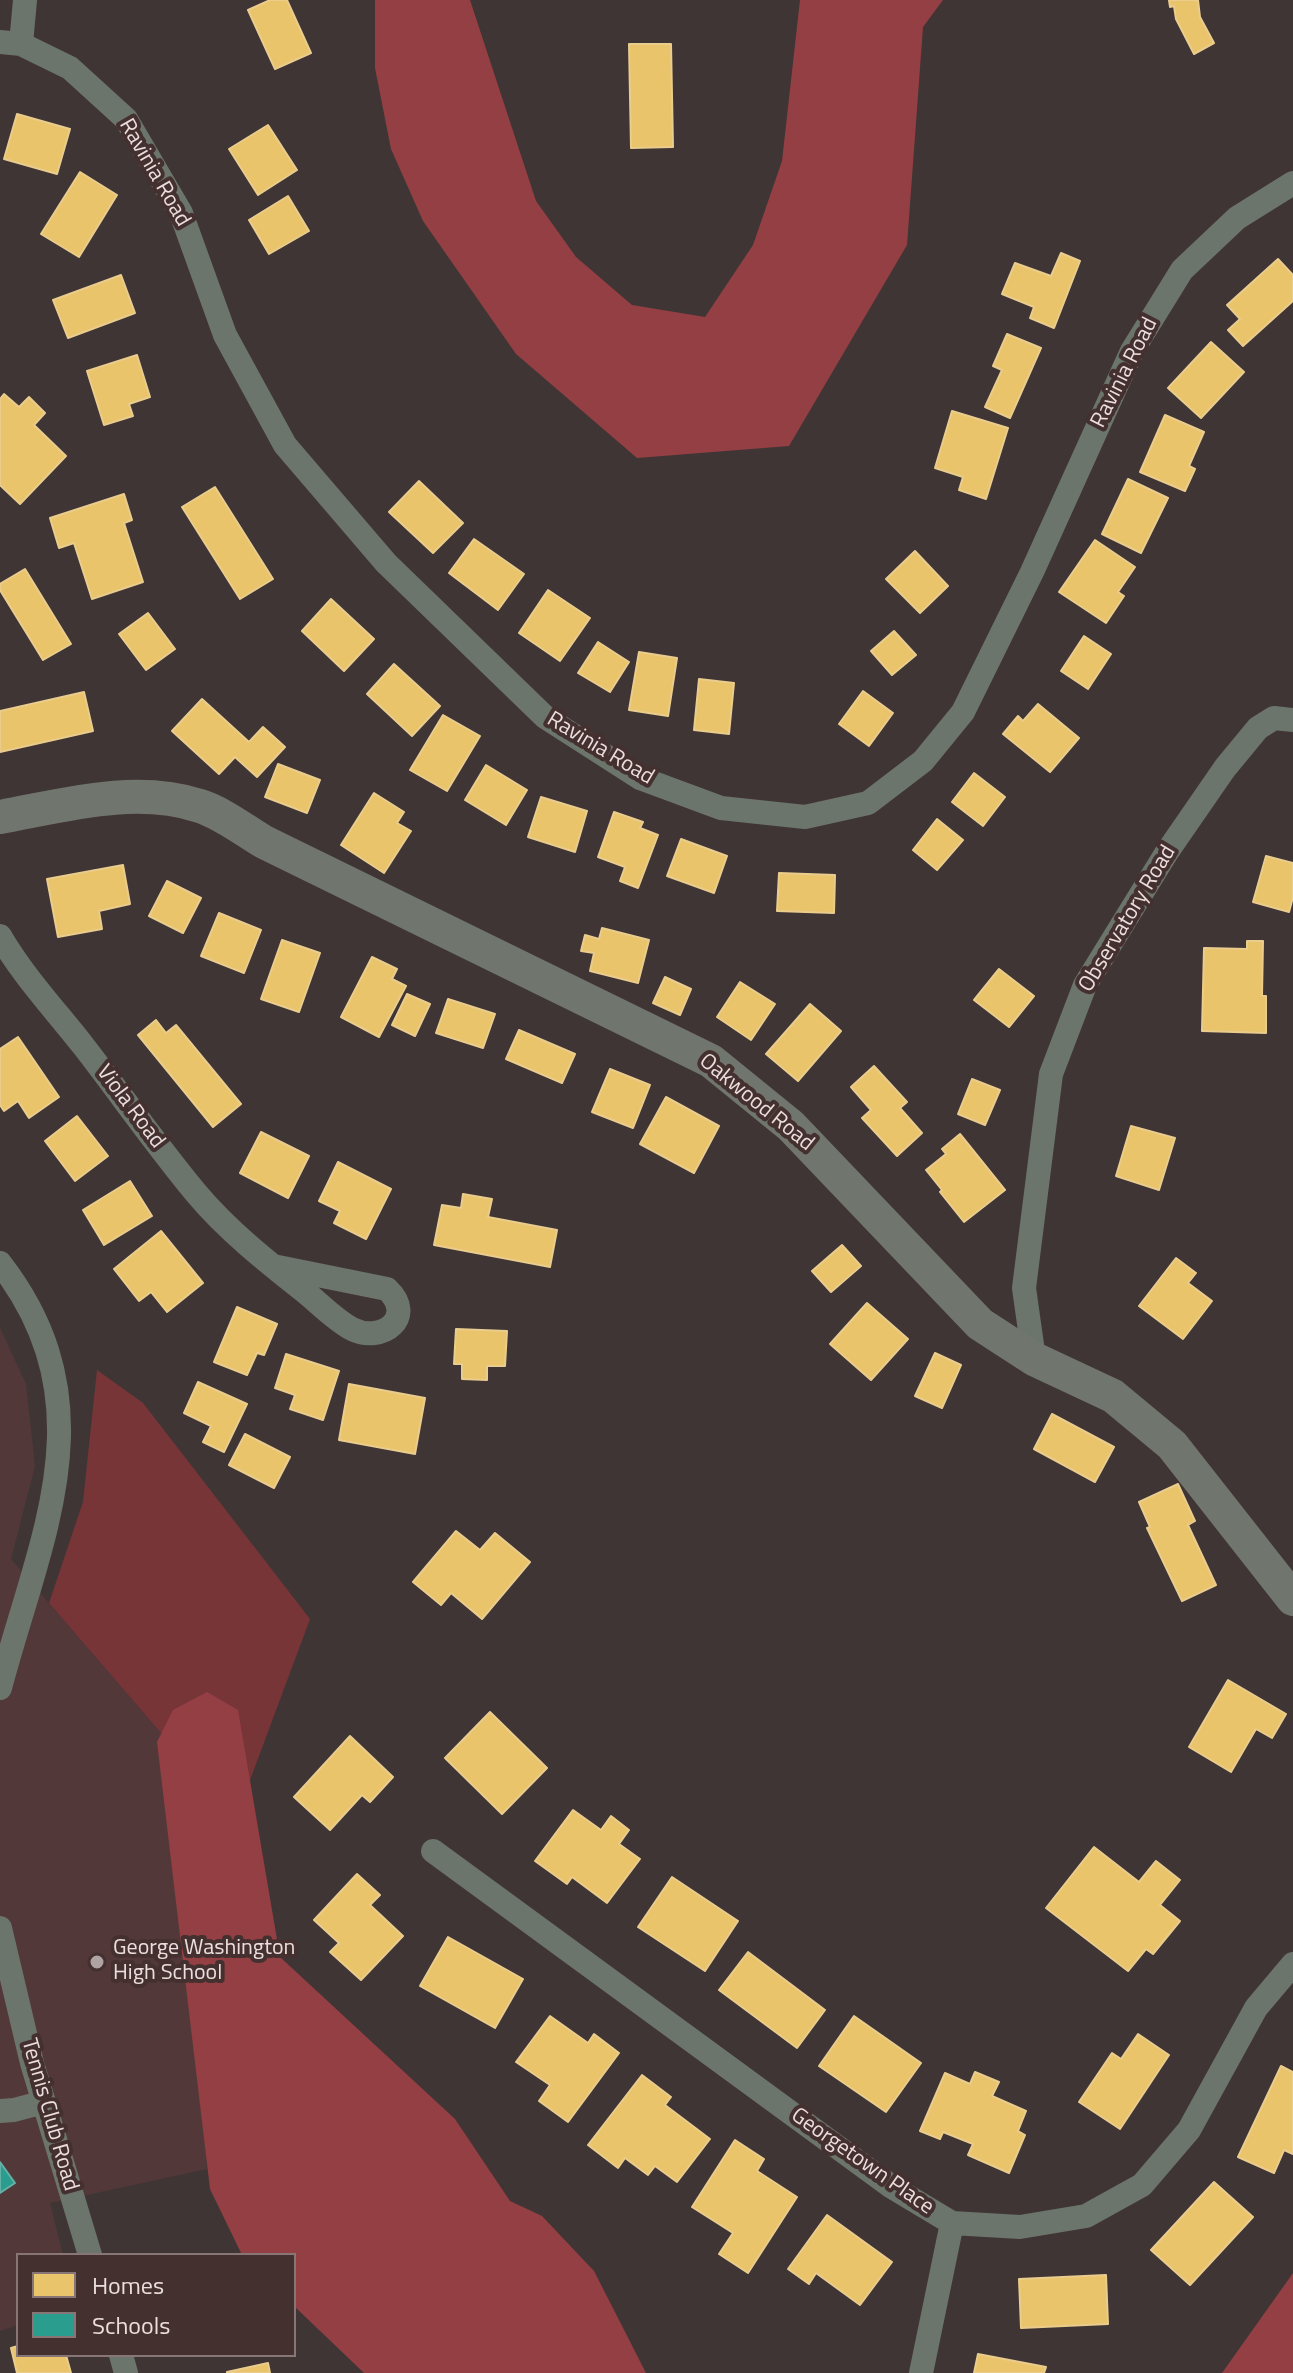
<!DOCTYPE html>
<html>
<head>
<meta charset="utf-8">
<style>
  body { margin:0 }
  #map { position:relative; width:1293px; height:2373px; overflow:hidden; background:#403535; font-family:"Titillium Web",sans-serif }
  canvas { display:block }
  .legend { position:absolute; left:16px; top:2253px; width:280px; height:104px; box-sizing:border-box; background:#453030; border:2px solid #887676; margin:0; padding:10px 14px; list-style:none; font-size:24px; color:#ecdede }
  .legend li { display:flex; align-items:center; gap:16px; height:40px }
  .legend b { width:40px; border:2px solid #887676 }
</style>
</head>
<body>
<div id="map">
<canvas width="1293" height="2373"></canvas>
<ul class="legend">
<li><b style="height:22px;background:#e9c46a"></b>Homes</li>
<li><b style="height:22px;background:#2a9d8f"></b>Schools</li>
</ul>
</div>
<script>
const ctx = document.querySelector('canvas').getContext('2d');
ctx.lineJoin = 'round';
function paint(path, color) { ctx.fillStyle = color; ctx.fill(path, 'evenodd'); }
function trace(path, color, width, dash) { ctx.strokeStyle = color; ctx.lineWidth = width; ctx.lineCap = dash ? 'butt' : 'round'; ctx.setLineDash(dash || []); ctx.stroke(path); }
function label(font, color, halo, rows, align = 'center') {
  ctx.font = font + ' "Titillium Web",sans-serif'; ctx.lineWidth = 8; ctx.setLineDash([]); ctx.textBaseline = 'middle'; ctx.strokeStyle = halo; ctx.fillStyle = color; for (const [text, x, y, turn = 0] of rows) {
    ctx.save(); ctx.translate(x, y); ctx.rotate((+turn || 0) * Math.PI / 180); ctx.textAlign = isNaN(turn) ? turn : align; if (halo) ctx.strokeText(text, 0, 0); ctx.fillText(text, 0, 0); ctx.restore();
  }
}
paint(new Path2D(`
  M 0,1328 L 26,1384 L 35,1466 L 11,1559 L 180,1755 L 207,2169 L 50,2203 L 63,2255 L 18,2255 L 18,2325 L 0,2331 Z`), '#523838');
paint(new Path2D(`
  M 97,1370 L 143,1403 L 310,1619 L 237,1815 L 180,1755 L 49,1603 L 83,1502 Z`), '#783538');
paint(new Path2D(`
  M 375,0 L 470,0 L 536,201 L 576,257 L 632,305 L 705,317 L 753,245 L 782,161 L 800,0 L 943,0 L 923,27 L 907,245 L 789,446 L 637,458 L 516,354 L 423,221 L 391,149 L 375,68 Z
  M 207,1692 L 238,1710 L 280,1957 L 455,2119 L 510,2201 L 542,2216 L 594,2271 L 646,2373 L 364,2373 L 294,2306 L 294,2255 L 242,2255 L 210,2189 L 157,1742 L 173,1710 Z
  M 1293,2273 L 1293,2373 L 1222,2373 Z`), '#943f44');
const homes = new Path2D(`
  M 270,0 L 287,0 L 311,53 L 275,69 L 248,10 Z
  M 1169,0 L 1198,0 L 1200,17 L 1214,43 L 1194,54 L 1176,19 L 1174,6 L 1170,7 Z
  M 629,44 L 671,44 L 673,147 L 631,148 Z
  M 17,114 L 70,129 L 57,174 L 4,159 Z
  M 268,125 L 297,170 L 258,195 L 229,149 Z
  M 80,172 L 117,195 L 79,257 L 41,234 Z
  M 288,196 L 309,231 L 269,254 L 249,220 Z
  M 1061,253 L 1080,261 L 1054,328 L 1030,318 L 1034,307 L 1002,294 L 1015,263 L 1051,276 Z
  M 1278,259 L 1293,275 L 1293,301 L 1243,346 L 1228,330 L 1240,319 L 1227,305 Z
  M 121,275 L 135,313 L 68,338 L 53,300 Z
  M 1007,334 L 1041,348 L 1010,418 L 985,407 L 1002,370 L 993,366 Z
  M 1211,342 L 1244,372 L 1201,418 L 1168,388 Z
  M 137,355 L 150,397 L 129,404 L 133,416 L 104,425 L 87,371 Z
  M 4,394 L 19,407 L 29,397 L 45,413 L 34,425 L 66,456 L 20,504 L 0,485 L 0,399 Z
  M 952,411 L 1008,428 L 986,499 L 959,490 L 963,477 L 935,468 Z
  M 1165,415 L 1204,432 L 1189,466 L 1195,469 L 1185,491 L 1140,472 Z
  M 1128,479 L 1168,498 L 1141,553 L 1102,534 Z
  M 419,481 L 463,523 L 433,553 L 389,512 Z
  M 215,487 L 273,579 L 240,599 L 182,507 Z
  M 124,494 L 132,520 L 124,523 L 143,582 L 92,599 L 74,543 L 59,548 L 50,518 Z
  M 474,539 L 524,574 L 498,610 L 449,573 Z
  M 1095,540 L 1135,567 L 1118,592 L 1124,596 L 1106,623 L 1059,592 Z
  M 915,551 L 948,586 L 920,613 L 886,579 Z
  M 25,569 L 71,644 L 43,660 L 0,590 L 0,584 Z
  M 548,590 L 590,618 L 560,661 L 519,633 Z
  M 331,599 L 374,639 L 344,671 L 302,631 Z
  M 148,613 L 175,649 L 146,670 L 119,634 Z
  M 894,631 L 916,655 L 892,675 L 871,651 Z
  M 1084,636 L 1111,654 L 1088,689 L 1061,671 Z
  M 598,642 L 629,662 L 610,692 L 578,673 Z
  M 639,652 L 677,658 L 668,716 L 629,710 Z
  M 394,664 L 440,706 L 412,736 L 367,694 Z
  M 699,679 L 734,683 L 729,734 L 694,730 Z
  M 863,691 L 893,713 L 869,746 L 839,724 Z
  M 84,692 L 93,731 L 0,752 L 0,711 Z
  M 202,699 L 249,742 L 263,727 L 285,747 L 257,777 L 235,757 L 219,774 L 172,731 Z
  M 1038,704 L 1079,738 L 1050,772 L 1003,734 L 1018,716 L 1023,721 Z
  M 443,715 L 480,736 L 447,791 L 410,770 Z
  M 278,764 L 320,780 L 307,813 L 265,797 Z
  M 486,765 L 527,790 L 506,825 L 465,800 Z
  M 974,773 L 1005,797 L 983,826 L 952,802 Z
  M 374,793 L 404,812 L 397,823 L 411,831 L 384,873 L 341,845 Z
  M 541,797 L 587,811 L 575,852 L 528,837 Z
  M 614,812 L 643,822 L 640,828 L 658,835 L 638,888 L 620,881 L 625,867 L 598,857 Z
  M 937,819 L 963,840 L 937,870 L 913,850 Z
  M 681,839 L 727,856 L 714,893 L 667,876 Z
  M 1266,856 L 1293,863 L 1293,897 L 1289,912 L 1253,902 Z
  M 123,865 L 130,904 L 99,911 L 102,929 L 58,937 L 47,879 Z
  M 779,873 L 835,875 L 834,913 L 777,911 Z
  M 167,881 L 201,898 L 183,933 L 149,916 Z
  M 219,913 L 261,930 L 244,973 L 201,956 Z
  M 602,928 L 649,940 L 638,983 L 590,971 L 594,953 L 581,951 L 585,935 L 599,939 Z
  M 282,940 L 320,953 L 299,1012 L 261,999 Z
  M 1247,941 L 1263,941 L 1262,996 L 1266,996 L 1266,1033 L 1202,1031 L 1204,948 L 1247,949 Z
  M 372,957 L 397,969 L 392,979 L 406,986 L 379,1037 L 341,1017 Z
  M 999,969 L 1034,996 L 1009,1027 L 974,1000 Z
  M 665,977 L 691,989 L 680,1015 L 653,1003 Z
  M 740,982 L 775,1004 L 751,1040 L 717,1017 Z
  M 407,994 L 430,1004 L 415,1036 L 392,1025 Z
  M 448,999 L 495,1014 L 483,1048 L 436,1033 Z
  M 810,1004 L 841,1031 L 798,1081 L 766,1054 Z
  M 156,1020 L 166,1033 L 176,1025 L 241,1104 L 213,1127 L 138,1035 Z
  M 519,1030 L 575,1054 L 562,1083 L 506,1059 Z
  M 18,1037 L 59,1097 L 29,1118 L 18,1101 L 4,1111 L 0,1105 L 0,1049 Z
  M 874,1066 L 907,1102 L 900,1108 L 922,1133 L 897,1156 L 862,1118 L 871,1110 L 851,1087 Z
  M 610,1069 L 650,1085 L 633,1128 L 592,1112 Z
  M 972,1079 L 1000,1090 L 985,1125 L 958,1114 Z
  M 666,1097 L 719,1126 L 694,1173 L 640,1144 Z
  M 77,1116 L 108,1156 L 75,1181 L 45,1141 Z
  M 1131,1126 L 1175,1138 L 1159,1190 L 1116,1176 Z
  M 261,1132 L 309,1156 L 288,1198 L 240,1173 Z
  M 960,1134 L 1005,1190 L 964,1222 L 940,1192 L 942,1190 L 926,1170 L 946,1154 L 942,1149 Z
  M 338,1162 L 391,1189 L 366,1239 L 334,1223 L 340,1211 L 319,1201 Z
  M 130,1181 L 152,1216 L 104,1245 L 83,1210 Z
  M 463,1194 L 492,1199 L 488,1217 L 557,1230 L 550,1267 L 434,1245 L 442,1205 L 461,1208 Z
  M 161,1231 L 203,1283 L 167,1312 L 151,1292 L 139,1301 L 114,1269 Z
  M 842,1245 L 861,1266 L 831,1292 L 812,1271 Z
  M 1176,1258 L 1196,1273 L 1188,1283 L 1212,1301 L 1183,1339 L 1139,1306 Z
  M 867,1303 L 908,1339 L 871,1380 L 830,1344 Z
  M 237,1307 L 277,1324 L 264,1355 L 257,1353 L 247,1375 L 214,1362 Z
  M 456,1329 L 507,1331 L 505,1366 L 487,1366 L 487,1380 L 462,1379 L 462,1364 L 454,1364 Z
  M 935,1353 L 961,1365 L 942,1408 L 915,1396 Z
  M 286,1354 L 339,1371 L 323,1420 L 290,1409 L 295,1395 L 275,1388 Z
  M 198,1382 L 247,1404 L 224,1452 L 203,1442 L 211,1426 L 184,1413 Z
  M 349,1384 L 425,1398 L 415,1454 L 339,1440 Z
  M 1052,1414 L 1114,1447 L 1095,1482 L 1034,1449 Z
  M 245,1434 L 290,1457 L 274,1488 L 229,1465 Z
  M 1178,1484 L 1195,1521 L 1188,1525 L 1216,1585 L 1182,1601 L 1147,1528 L 1150,1527 L 1139,1502 Z
  M 456,1531 L 480,1550 L 495,1533 L 530,1562 L 482,1619 L 451,1593 L 441,1605 L 413,1582 Z
  M 1228,1680 L 1286,1714 L 1272,1738 L 1256,1729 L 1231,1772 L 1189,1747 Z
  M 490,1712 L 547,1768 L 502,1814 L 445,1758 Z
  M 350,1736 L 393,1777 L 370,1802 L 362,1795 L 330,1830 L 294,1797 Z
  M 573,1810 L 601,1830 L 611,1816 L 629,1830 L 619,1844 L 640,1859 L 607,1903 L 572,1877 L 567,1884 L 535,1861 Z
  M 1094,1847 L 1139,1882 L 1156,1861 L 1180,1880 L 1160,1905 L 1180,1921 L 1153,1954 L 1146,1949 L 1128,1971 L 1046,1908 Z
  M 357,1874 L 380,1895 L 370,1905 L 403,1936 L 361,1980 L 330,1952 L 339,1943 L 314,1920 Z
  M 672,1877 L 738,1921 L 705,1971 L 638,1927 Z
  M 448,1937 L 523,1979 L 495,2028 L 420,1986 Z
  M 748,1952 L 825,2010 L 797,2048 L 719,1990 Z
  M 550,2016 L 588,2043 L 594,2034 L 619,2053 L 568,2122 L 539,2101 L 550,2085 L 516,2062 Z
  M 854,2016 L 921,2063 L 886,2112 L 819,2066 Z
  M 1138,2034 L 1169,2055 L 1120,2129 L 1079,2102 L 1112,2053 L 1121,2059 Z
  M 1281,2066 L 1293,2072 L 1293,2154 L 1284,2150 L 1274,2173 L 1238,2157 Z
  M 975,2072 L 999,2082 L 992,2096 L 1026,2111 L 1018,2131 L 1025,2135 L 1009,2173 L 968,2155 L 973,2144 L 943,2132 L 940,2139 L 920,2131 L 945,2073 L 970,2084 Z
  M 642,2075 L 671,2097 L 665,2105 L 710,2139 L 677,2182 L 655,2166 L 648,2175 L 625,2158 L 618,2168 L 588,2145 Z
  M 735,2140 L 764,2159 L 757,2171 L 797,2197 L 748,2273 L 719,2254 L 733,2233 L 692,2207 Z
  M 1214,2182 L 1253,2217 L 1190,2285 L 1151,2250 Z
  M 827,2215 L 892,2262 L 860,2305 L 816,2273 L 809,2284 L 788,2269 Z
  M 1106,2275 L 1108,2324 L 1021,2328 L 1019,2279 Z
  M 18,2346 L 18,2355 L 66,2355 L 71,2373 L 17,2373 L 11,2348 Z
  M 978,2354 L 1046,2367 L 1044,2373 L 974,2373 Z
  M 268,2363 L 270,2373 L 227,2373 L 227,2372 Z`);
paint(homes, '#e9c46a');
trace(homes, '#eacc8d', 2);
const schools = new Path2D(`
  M 0,2162 L 15,2183 L 0,2193 Z`);
paint(schools, '#2a9d8f');
trace(schools, '#64b0a7', 2);
trace(new Path2D(`
  M 0,42 L 21,44 L 70,68 L 126,119 L 181,213 L 225,335 L 285,445 L 386,563 L 545,717 L 640,778 L 721,808 L 805,817 L 868,803 L 923,761 L 963,712 L 1032,572 L 1132,351 L 1182,270 L 1237,218 L 1293,183
  M 21,44 L 25,0
  M 0,936 C 23,976 57,1012 85,1048 C 122,1096 157,1146 196,1193 C 227,1230 266,1261 304,1291 C 319,1303 335,1320 352,1329 C 382,1344 417,1317 387,1289 L 273,1266
  M 0,1263 C 110,1405 40,1537 0,1688
  M 1034,1359 L 1024,1288 L 1051,1074 L 1085,985 L 1167,852 L 1225,768 L 1258,728 L 1274,718 L 1293,720
  M 433,1851 L 892,2187 L 952,2223 L 1020,2227 L 1086,2216 L 1142,2185 L 1189,2130 L 1256,2008 L 1293,1964
  M 0,1928 L 32,2063 L 90,2255
  M 0,2111 L 14,2110 L 44,2102
  M 121,2355 L 126,2373
  M 921,2373 L 952,2223`), '#6c756b', 24);
trace(new Path2D(`
  M 0,817 C 65,805 135,785 200,806 C 222,813 244,830 264,842 L 711,1061 L 791,1126 L 980,1324 L 1034,1359 L 1113,1396 L 1172,1445 L 1293,1599`), '#70766d', 34);
for (const [x, y, r, color] of [
  [97,1962,8,"#b0a3a3"]
]) { const dot = new Path2D(); dot.arc(x, y, r, 0, 2 * Math.PI); ctx.fillStyle = color; ctx.fill(dot); trace(dot, '#453030', 3); }
label('22px', '#ecdede', '#453030', [
  ["Ravinia Road",154,173,60],
  ["Ravinia Road",1125,373,-63],
  ["Ravinia Road",600,749,31],
  ["Observatory Road",1128,919,-59],
  ["Oakwood Road",756,1103,39],
  ["Viola Road",130,1107,53],
  ["Tennis Club Road",49,2115,74],
  ["Georgetown Place",862,2162,35]
]);
label('22px', '#ecdede', '#453030', [
  ["George Washington",113,1949],
  ["High School",113,1974]
], 'left');
</script>
</body>
</html>
